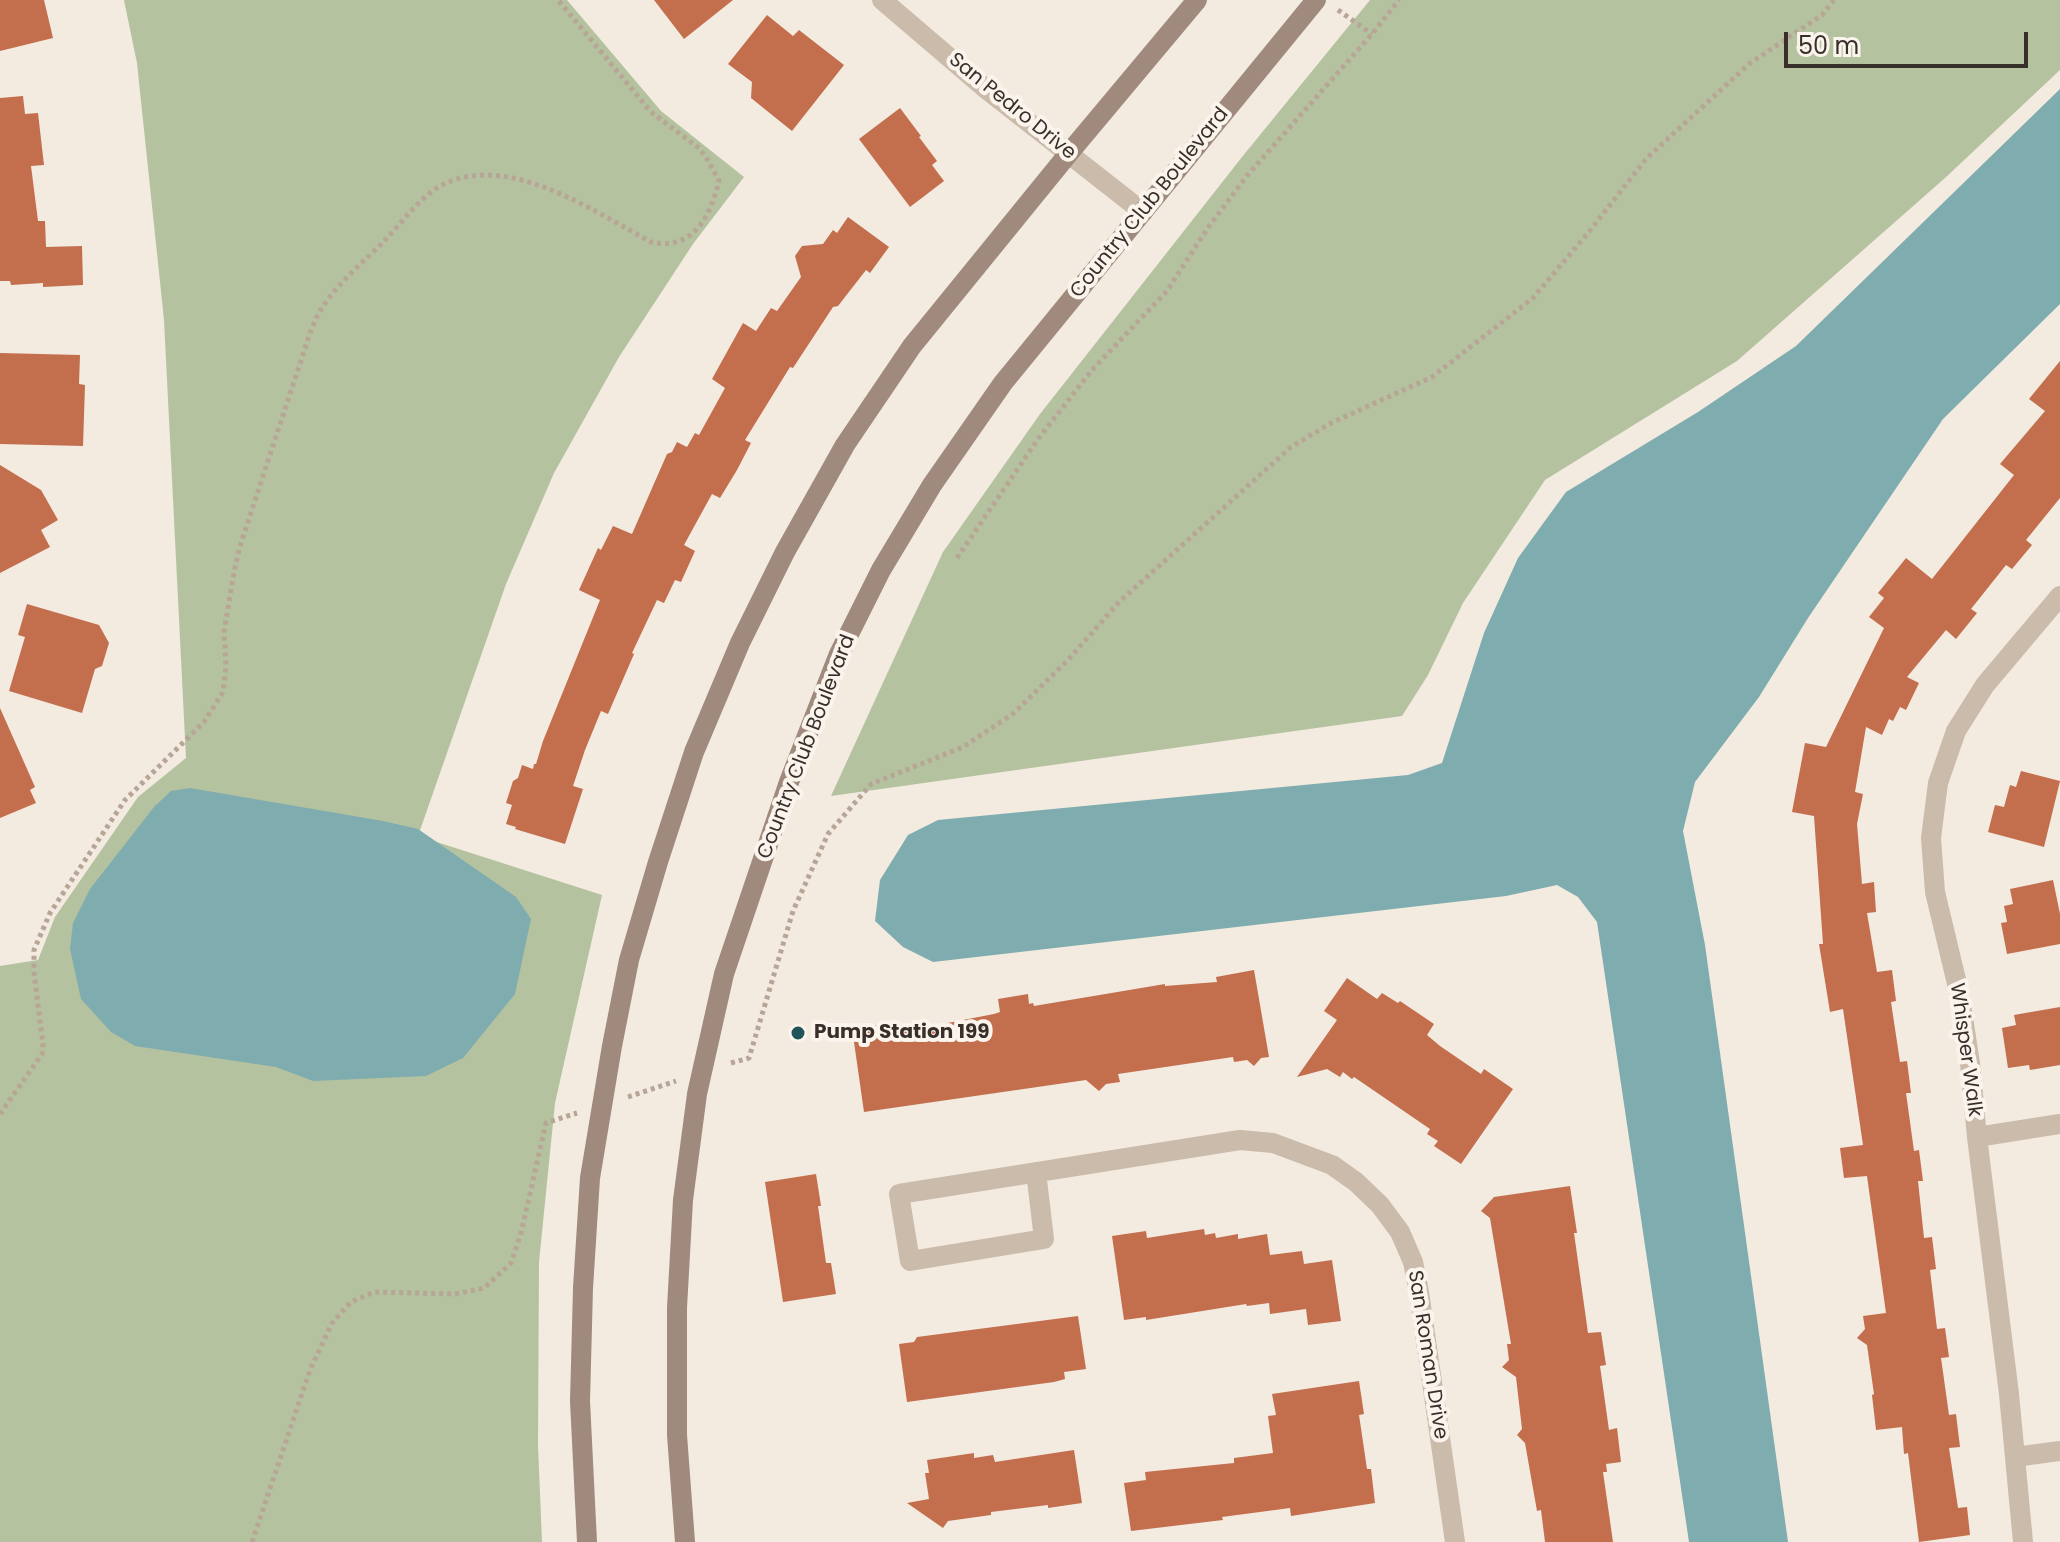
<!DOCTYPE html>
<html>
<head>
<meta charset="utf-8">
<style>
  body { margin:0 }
  #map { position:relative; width:2060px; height:1542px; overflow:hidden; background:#f3eae0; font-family:Poppins,sans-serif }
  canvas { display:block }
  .scale { position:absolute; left:1784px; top:32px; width:244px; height:36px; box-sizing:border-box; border:4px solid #392f2a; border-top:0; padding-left:10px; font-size:24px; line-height:28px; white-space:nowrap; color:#392f2a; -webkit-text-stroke:6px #faf4ec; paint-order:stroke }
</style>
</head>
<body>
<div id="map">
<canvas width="2060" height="1542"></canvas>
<div class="scale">50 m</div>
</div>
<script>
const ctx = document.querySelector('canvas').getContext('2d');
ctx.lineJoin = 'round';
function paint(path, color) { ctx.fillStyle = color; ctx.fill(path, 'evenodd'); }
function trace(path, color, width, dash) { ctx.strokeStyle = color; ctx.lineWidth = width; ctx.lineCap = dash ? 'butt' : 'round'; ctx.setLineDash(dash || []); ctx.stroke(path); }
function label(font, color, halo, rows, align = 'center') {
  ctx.font = font + ' Poppins,sans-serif'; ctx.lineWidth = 8; ctx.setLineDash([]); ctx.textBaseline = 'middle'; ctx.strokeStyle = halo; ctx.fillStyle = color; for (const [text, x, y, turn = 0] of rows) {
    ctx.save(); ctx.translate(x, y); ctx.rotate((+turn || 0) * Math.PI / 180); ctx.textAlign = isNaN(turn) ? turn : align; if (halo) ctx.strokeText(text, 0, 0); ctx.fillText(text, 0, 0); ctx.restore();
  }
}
paint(new Path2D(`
  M 124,0 L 567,0 L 661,111 L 744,177 L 693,244 L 619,357 L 554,473 L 506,584 L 418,836 L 602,895 L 555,1103 L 539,1262 L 538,1445 L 542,1542 L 0,1542 L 0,966 L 38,960 L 55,917 L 138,797 L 186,758 L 164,320 L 137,63 Z
  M 1370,0 L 2060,0 L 2060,70 L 1945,178 L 1737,361 L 1545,480 L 1463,603 L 1428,675 L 1402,716 L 831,796 L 943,552 L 1040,414 L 1242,157 Z`), '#b5c2a0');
paint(new Path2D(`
  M 2060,89 L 2060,304 L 1943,419 L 1808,618 L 1759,697 L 1695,782 L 1683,831 L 1705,945 L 1788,1542 L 1689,1542 L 1597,922 L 1578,897 L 1557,885 L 1506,896 L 933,962 L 903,947 L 875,921 L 880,880 L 908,835 L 938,820 L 1408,775 L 1442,763 L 1484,633 L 1518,558 L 1566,492 L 1698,412 L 1796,346 Z
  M 190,788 L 383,821 L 418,829 L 516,897 L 531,919 L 515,994 L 463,1058 L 426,1076 L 313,1081 L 276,1067 L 135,1046 L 111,1032 L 81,999 L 70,949 L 73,923 L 90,889 L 154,807 L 171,791 Z`), '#7facaf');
paint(new Path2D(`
  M 0,0 L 44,0 L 53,38 L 0,51 Z
  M 654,0 L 733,0 L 684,39 Z
  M 767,15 L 793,36 L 799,30 L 844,65 L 792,131 L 751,98 L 752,82 L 728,64 Z
  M 23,96 L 25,114 L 38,113 L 44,165 L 31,166 L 38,221 L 45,221 L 46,247 L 82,246 L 83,285 L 43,287 L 43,283 L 11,285 L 10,281 L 0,281 L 0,98 Z
  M 900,108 L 921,136 L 919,137 L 937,161 L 932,165 L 944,181 L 910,207 L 859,139 Z
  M 848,217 L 889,247 L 870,273 L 866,270 L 838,306 L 833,307 L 793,368 L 790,367 L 745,440 L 751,443 L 737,470 L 720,498 L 712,494 L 684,545 L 695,551 L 681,582 L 675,580 L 664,603 L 657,600 L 632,653 L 634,654 L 608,714 L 601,711 L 585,750 L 573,786 L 583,789 L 565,844 L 515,829 L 516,827 L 506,824 L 512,805 L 506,803 L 513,781 L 518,778 L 522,765 L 533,769 L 534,764 L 536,764 L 543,741 L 600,600 L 579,590 L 598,548 L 601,550 L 613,526 L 632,534 L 667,454 L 672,452 L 677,442 L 687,447 L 695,433 L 699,435 L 725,388 L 712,379 L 743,323 L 756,331 L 771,308 L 777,311 L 801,277 L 795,256 L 802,246 L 823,244 L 833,230 L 837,233 Z
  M 0,353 L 80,355 L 79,384 L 85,385 L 83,446 L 0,444 Z
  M 2060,361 L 2060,498 L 2026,540 L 2032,545 L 2012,569 L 2006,565 L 1971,609 L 1977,613 L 1956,639 L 1946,630 L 1907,677 L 1919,683 L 1906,710 L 1900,707 L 1893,721 L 1889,719 L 1882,735 L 1866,727 L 1855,792 L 1863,794 L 1857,824 L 1862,884 L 1874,882 L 1876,912 L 1867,913 L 1877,972 L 1892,970 L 1896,1001 L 1891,1002 L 1900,1062 L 1907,1061 L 1911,1093 L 1906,1093 L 1914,1151 L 1919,1150 L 1923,1181 L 1918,1181 L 1924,1238 L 1932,1237 L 1936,1269 L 1930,1270 L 1937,1329 L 1945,1328 L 1949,1357 L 1941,1358 L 1949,1415 L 1956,1414 L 1960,1447 L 1949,1448 L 1958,1508 L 1967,1507 L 1970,1535 L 1919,1542 L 1908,1453 L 1904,1454 L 1902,1427 L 1876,1430 L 1872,1395 L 1874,1394 L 1867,1345 L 1857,1338 L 1865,1329 L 1863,1316 L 1886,1313 L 1867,1176 L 1844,1178 L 1840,1148 L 1863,1145 L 1843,1009 L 1830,1012 L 1819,944 L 1823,944 L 1814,816 L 1792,812 L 1805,743 L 1826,747 L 1884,628 L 1869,617 L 1884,598 L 1878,593 L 1906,558 L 1932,579 L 2014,475 L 2000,464 L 2045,411 L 2029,399 Z
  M 0,465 L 41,490 L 58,520 L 41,530 L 50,547 L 0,573 Z
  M 27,604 L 99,625 L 109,643 L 102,666 L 95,669 L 82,713 L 9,691 L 25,637 L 18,635 Z
  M 0,708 L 35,787 L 30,790 L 36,803 L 0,818 Z
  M 2021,771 L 2060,781 L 2044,847 L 1988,832 L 1995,805 L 2004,807 L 2010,785 L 2016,787 Z
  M 2053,880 L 2060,914 L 2060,944 L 2007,954 L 2001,923 L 2007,922 L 2004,906 L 2013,904 L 2010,889 Z
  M 1254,970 L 1269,1057 L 1261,1058 L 1254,1066 L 1247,1060 L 1234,1062 L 1233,1057 L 1118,1074 L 1120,1082 L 1106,1084 L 1099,1091 L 1086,1080 L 864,1112 L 852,1028 L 886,1024 L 887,1032 L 922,1028 L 994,1014 L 1000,1012 L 998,999 L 1028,994 L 1029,1004 L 1033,1003 L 1034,1006 L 1165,984 L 1165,986 L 1217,982 L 1216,977 Z
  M 1347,978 L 1377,999 L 1382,993 L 1398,1003 L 1400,1001 L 1434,1024 L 1427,1035 L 1440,1046 L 1481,1074 L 1484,1069 L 1513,1089 L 1461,1164 L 1434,1146 L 1438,1141 L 1427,1134 L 1430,1129 L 1354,1077 L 1352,1079 L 1343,1072 L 1340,1077 L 1327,1069 L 1297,1077 L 1337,1020 L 1324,1011 Z
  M 2060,1007 L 2060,1065 L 2030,1070 L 2029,1065 L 2008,1068 L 2002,1028 L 2016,1025 L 2014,1015 Z
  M 816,1174 L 821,1206 L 818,1206 L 826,1263 L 831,1263 L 836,1294 L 783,1302 L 765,1182 Z
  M 1570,1186 L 1577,1233 L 1574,1233 L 1588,1333 L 1601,1332 L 1606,1365 L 1600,1366 L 1609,1430 L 1617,1428 L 1621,1462 L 1606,1464 L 1607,1472 L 1603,1472 L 1613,1542 L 1545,1542 L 1541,1510 L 1537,1511 L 1525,1443 L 1517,1435 L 1522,1429 L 1516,1377 L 1502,1367 L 1509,1360 L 1507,1344 L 1511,1344 L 1490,1218 L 1481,1211 L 1494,1197 Z
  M 1204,1229 L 1205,1235 L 1215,1233 L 1216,1238 L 1238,1234 L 1238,1239 L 1267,1234 L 1270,1255 L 1302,1251 L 1304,1264 L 1332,1260 L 1341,1321 L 1308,1325 L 1306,1309 L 1270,1314 L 1269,1303 L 1247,1306 L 1246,1304 L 1146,1320 L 1146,1317 L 1124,1320 L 1112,1236 L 1146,1231 L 1147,1238 Z
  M 1078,1316 L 1086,1369 L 1064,1372 L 1065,1379 L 1054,1382 L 907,1402 L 899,1344 L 914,1342 L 917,1337 Z
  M 1359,1381 L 1364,1414 L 1359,1415 L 1367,1469 L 1371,1469 L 1375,1503 L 1291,1516 L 1290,1508 L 1222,1517 L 1223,1520 L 1131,1531 L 1124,1483 L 1146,1480 L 1145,1472 L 1234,1463 L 1234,1458 L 1273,1453 L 1268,1416 L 1276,1415 L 1272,1394 Z
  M 1074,1450 L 1082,1503 L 1048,1508 L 1048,1505 L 991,1512 L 991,1515 L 948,1521 L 943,1528 L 907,1503 L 929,1499 L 925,1473 L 929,1473 L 927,1460 L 974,1453 L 974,1458 L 993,1455 L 995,1462 Z`), '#c36e4d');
trace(new Path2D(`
  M 1338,10 L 1372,34
  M 957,558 L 1038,439 L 1092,370 L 1167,291 L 1207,229 L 1246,177 L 1372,34 L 1399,0
  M 731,1063 L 749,1058 L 793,911 L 828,834 L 871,784 L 963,747 L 1014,713 L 1068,660 L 1119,602 L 1291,447 L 1331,423 L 1432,377 L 1533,298 L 1588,233 L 1646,159 L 1749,64 L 1822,15 L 1834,0
  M 628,1097 L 676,1081
  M 0,1114 L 42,1054 L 43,1044 L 34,972 L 34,950 L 50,913 L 125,800 L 204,722 L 223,692 L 226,666 L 224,632 L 234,572 L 240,546 L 310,333 C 313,326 316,317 320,311 C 337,283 365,261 387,238 C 405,219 425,190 451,181 C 516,157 595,212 651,242 C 693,251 710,217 719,181 L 708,160 L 699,148 L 651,112 L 558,0
  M 252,1542 L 310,1370 L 332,1323 L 351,1302 L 374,1292 L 455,1294 L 484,1288 L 511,1263 L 521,1233 L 546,1123 L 577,1113`), '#b7a596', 5, [4, 4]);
trace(new Path2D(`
  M 882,0 L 986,89 L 1143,212
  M 1977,1137 L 2060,1124
  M 1036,1172 L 1044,1239 L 910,1261 L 899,1194 L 1240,1140 L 1273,1143 L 1332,1165 L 1356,1182 L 1380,1205 L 1400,1232 L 1413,1262 L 1419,1292 L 1455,1542
  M 2015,1457 L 2060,1451
  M 2023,1542 L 2009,1394 L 1977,1137 L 1970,1063 L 1959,992 L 1935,892 L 1931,838 L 1938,783 L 1956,731 L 1985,685 L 2060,596`), '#cbbbab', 20);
trace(new Path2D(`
  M 587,1542 L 580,1401 L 583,1288 L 590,1178 L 612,1046 L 629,960 L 658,862 L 694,752 L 740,643 L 785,552 L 845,445 L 912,346 L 1069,153 L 1197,0
  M 685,1542 L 677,1435 L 677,1308 L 683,1200 L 697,1094 L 724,974 L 789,782 L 839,654 L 881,570 L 932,485 L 1003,383 L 1316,0`), '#9f8a7d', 20);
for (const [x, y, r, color] of [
  [798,1033,8,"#20545a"]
]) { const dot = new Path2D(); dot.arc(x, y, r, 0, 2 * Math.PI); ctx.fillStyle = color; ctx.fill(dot); trace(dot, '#faf4ec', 3); }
label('20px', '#392f2a', '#faf4ec', [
  ["San Pedro Drive",1012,107,39],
  ["Country Club Boulevard",1150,203,-51],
  ["Country Club Boulevard",807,747,-69],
  ["Whisper Walk",1965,1050,82],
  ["San Roman Drive",1427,1355,81]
]);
label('bold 20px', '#392f2a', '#faf4ec', [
  ["Pump Station 199",814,1033]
], 'left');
</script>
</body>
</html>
